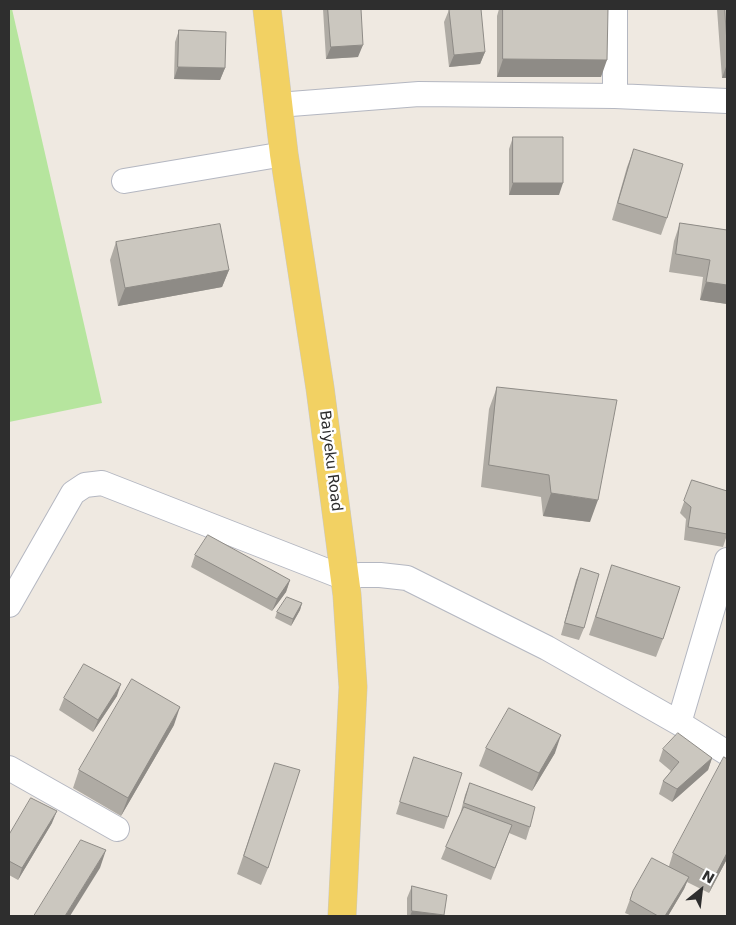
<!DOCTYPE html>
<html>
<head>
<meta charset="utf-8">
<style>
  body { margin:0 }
  #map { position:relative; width:736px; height:925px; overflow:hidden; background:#efe9e1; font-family:"DejaVu Sans",sans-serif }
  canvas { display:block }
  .frame { position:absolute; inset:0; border:10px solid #2e2e2e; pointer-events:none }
  .north { position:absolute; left:676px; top:865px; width:50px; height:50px; -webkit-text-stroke:4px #fff; paint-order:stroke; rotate:29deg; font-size:14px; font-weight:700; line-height:20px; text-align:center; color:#2e2e2e }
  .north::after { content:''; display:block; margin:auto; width:18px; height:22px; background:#2e2e2e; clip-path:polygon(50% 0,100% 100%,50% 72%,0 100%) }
</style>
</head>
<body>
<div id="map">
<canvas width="736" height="925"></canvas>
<div class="frame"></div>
<div class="north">N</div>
</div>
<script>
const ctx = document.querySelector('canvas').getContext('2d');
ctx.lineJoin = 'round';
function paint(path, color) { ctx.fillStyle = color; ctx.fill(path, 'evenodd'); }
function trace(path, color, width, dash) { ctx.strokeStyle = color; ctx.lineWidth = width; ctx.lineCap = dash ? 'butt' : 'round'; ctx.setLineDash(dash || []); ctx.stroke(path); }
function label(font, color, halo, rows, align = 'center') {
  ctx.font = font + ' "DejaVu Sans",sans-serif'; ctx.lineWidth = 5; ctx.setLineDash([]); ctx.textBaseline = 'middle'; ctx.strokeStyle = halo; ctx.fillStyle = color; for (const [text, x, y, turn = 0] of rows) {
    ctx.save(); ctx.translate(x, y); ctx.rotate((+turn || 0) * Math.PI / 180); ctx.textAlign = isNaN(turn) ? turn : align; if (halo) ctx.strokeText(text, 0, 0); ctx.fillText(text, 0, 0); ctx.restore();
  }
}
paint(new Path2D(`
  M 9,9 L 12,9 L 102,403 L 9,422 Z`), '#b6e59e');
const minor = new Path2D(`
  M 615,96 L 615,9
  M 278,105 L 419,94 L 615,96 L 727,101
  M 124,181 L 284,154
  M 9,605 L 73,493 L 85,485 L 102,483 L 345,578 L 360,575 L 380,575 L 407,578 L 547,648 L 679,723 L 727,753
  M 679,723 L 727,560
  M 9,768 L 117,829`);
const major = new Path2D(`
  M 267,9 L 284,154 L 320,388 L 347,595 L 353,687 L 342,916`);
trace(minor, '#b4b7c1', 26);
trace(major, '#c9c9c9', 29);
trace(minor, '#fff', 24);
trace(major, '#f2d163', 28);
paint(new Path2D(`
  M 323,9 L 361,9 L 358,57 L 326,59 Z
  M 499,9 L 608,9 L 601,77 L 497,77 L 497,16 Z
  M 717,9 L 727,9 L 727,78 L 722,78 Z
  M 449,10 L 485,52 L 480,64 L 449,67 L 444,22 Z
  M 179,30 L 225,68 L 220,80 L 174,79 L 175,42 Z
  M 513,137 L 559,195 L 509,195 L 509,149 Z
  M 634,149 L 667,218 L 661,235 L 612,220 L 627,167 Z
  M 680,223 L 727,230 L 727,304 L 700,300 L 703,277 L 669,272 L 674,241 Z
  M 116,242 L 229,270 L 222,287 L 118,306 L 110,260 Z
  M 497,387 L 590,522 L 543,516 L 541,497 L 481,487 L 489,409 Z
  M 692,480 L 727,491 L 727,535 L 723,547 L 684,540 L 686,519 L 680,513 Z
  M 195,555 L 290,580 L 286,592 L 272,611 L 191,567 Z
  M 612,565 L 663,639 L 656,657 L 589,635 Z
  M 581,568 L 584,628 L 579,640 L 561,635 L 576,580 Z
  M 302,603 L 300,610 L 291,626 L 275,618 L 277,612 Z
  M 117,696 L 93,732 L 59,710 L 64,698 Z
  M 174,725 L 121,816 L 73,788 L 79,770 Z
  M 486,748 L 555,753 L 532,791 L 479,766 Z
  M 663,749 L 712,758 L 708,770 L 672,802 L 659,794 L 663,781 L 671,771 L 659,761 Z
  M 414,757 L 448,817 L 444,829 L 396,814 Z
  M 727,759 L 727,859 L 709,893 L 687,882 L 684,889 L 668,916 L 632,916 L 625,913 L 633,891 L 669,866 L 673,853 Z
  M 275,763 L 268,868 L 261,885 L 237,874 Z
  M 470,783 L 530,827 L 526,840 L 509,833 L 491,880 L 441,859 L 446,847 L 460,815 L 465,795 Z
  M 52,823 L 18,880 L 9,875 L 9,835 Z
  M 412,886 L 444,916 L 407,916 L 407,898 Z`), '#afaba4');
paint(new Path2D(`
  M 363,45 L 358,57 L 326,59 L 331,47 Z
  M 485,52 L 480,64 L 449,67 L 454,55 Z
  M 503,59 L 607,60 L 601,77 L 497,77 Z
  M 727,64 L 727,78 L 722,78 Z
  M 178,67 L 225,68 L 220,80 L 174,79 Z
  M 513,183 L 563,183 L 559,195 L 509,195 Z
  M 229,270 L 222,287 L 118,306 L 125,288 Z
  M 706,282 L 727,285 L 727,304 L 700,300 Z
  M 551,493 L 598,500 L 590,522 L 543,516 Z
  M 290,580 L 286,592 L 272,611 L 277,599 Z
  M 302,603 L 300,610 L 291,626 L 293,619 Z
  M 121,684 L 117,696 L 93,732 L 98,720 Z
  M 180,707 L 174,725 L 121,816 L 128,798 Z
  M 561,735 L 555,753 L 532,791 L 539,773 Z
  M 712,758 L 708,770 L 672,802 L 677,789 Z
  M 57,811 L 52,823 L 18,880 L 22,868 Z
  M 106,850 L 100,868 L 70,916 L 65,916 Z
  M 727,853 L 727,859 L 709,893 L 715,876 Z
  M 689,877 L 684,889 L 668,916 L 665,916 Z
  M 412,911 L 444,915 L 444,916 L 410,916 Z`), '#8e8b86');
const building = new Path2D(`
  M 328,9 L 361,9 L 363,45 L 331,47 Z
  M 463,9 L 481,9 L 485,52 L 454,55 L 449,10 Z
  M 503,9 L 608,9 L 607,60 L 503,59 Z
  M 725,9 L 727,9 L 727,42 Z
  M 179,30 L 226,32 L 225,68 L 178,67 Z
  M 513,137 L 563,137 L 563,183 L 513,183 Z
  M 634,149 L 683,164 L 667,218 L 618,203 Z
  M 680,223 L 727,230 L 727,285 L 706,282 L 710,260 L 676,254 Z
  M 220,224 L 229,270 L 125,288 L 116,242 Z
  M 497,387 L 617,400 L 598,500 L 551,493 L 549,475 L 489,465 Z
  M 692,480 L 727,491 L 727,534 L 688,527 L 691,507 L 684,501 Z
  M 208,535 L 290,580 L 277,599 L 195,555 Z
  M 612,565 L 680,587 L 663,639 L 596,617 Z
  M 581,568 L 599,574 L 584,628 L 565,623 Z
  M 287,597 L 302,603 L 293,619 L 277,612 Z
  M 84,664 L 121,684 L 98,720 L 64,698 Z
  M 132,679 L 180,707 L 128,798 L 79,770 Z
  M 509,708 L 561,735 L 539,773 L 486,748 Z
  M 678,733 L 712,758 L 677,789 L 663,781 L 679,762 L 663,749 Z
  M 414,757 L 462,773 L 448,817 L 400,802 Z
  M 724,757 L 727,759 L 727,853 L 715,876 L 673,853 Z
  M 275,763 L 300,770 L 268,868 L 244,856 Z
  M 470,783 L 535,807 L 530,827 L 464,803 Z
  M 31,798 L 57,811 L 22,868 L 9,861 L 9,835 Z
  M 464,807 L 512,825 L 495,868 L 446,847 Z
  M 81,840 L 106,850 L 65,916 L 34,916 Z
  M 652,858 L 689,877 L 665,916 L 658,916 L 630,900 L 633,891 Z
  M 412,886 L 447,895 L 444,915 L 412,911 Z`);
paint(building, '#cbc7bf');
trace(building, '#8e8b86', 1);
label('15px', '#2e2e2e', '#fff', [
  ["Baiyeku Road",330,461,83]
]);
</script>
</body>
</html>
